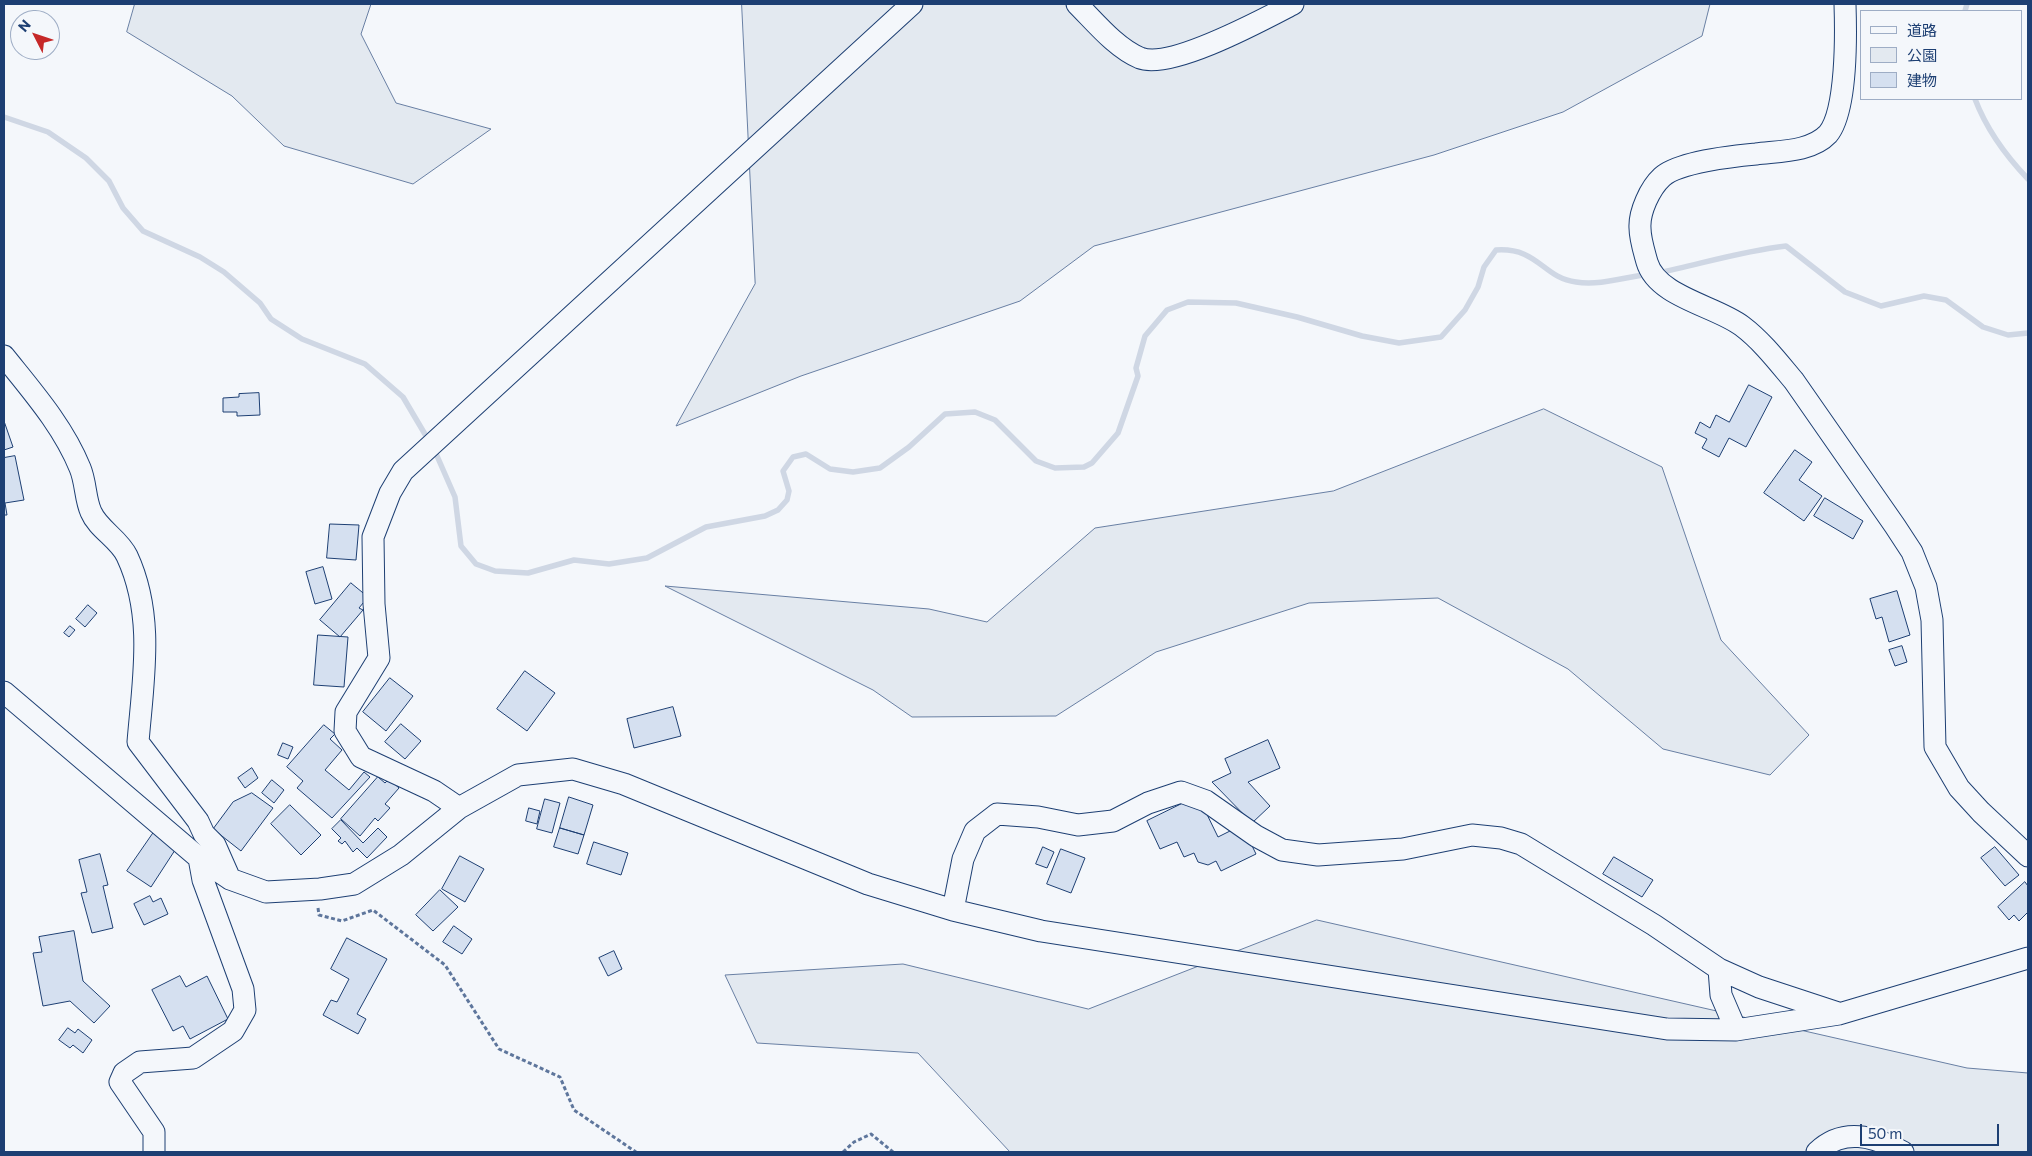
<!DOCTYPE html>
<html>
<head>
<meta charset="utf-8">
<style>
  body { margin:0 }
  #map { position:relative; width:2032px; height:1156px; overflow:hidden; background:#f4f7fb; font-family:Commissioner,"Noto Sans JP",sans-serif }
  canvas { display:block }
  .frame { position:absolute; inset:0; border:5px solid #1d3f73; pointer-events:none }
  .legend { position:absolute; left:1860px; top:10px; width:162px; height:90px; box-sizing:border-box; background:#f4f7fb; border:1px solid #9eadc5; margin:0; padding:6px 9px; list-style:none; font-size:15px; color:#1d3f73 }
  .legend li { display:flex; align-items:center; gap:10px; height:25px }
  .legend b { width:25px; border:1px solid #9eadc5 }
  .north { position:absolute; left:10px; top:10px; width:50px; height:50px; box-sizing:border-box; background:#f4f7fb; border:1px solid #9eadc5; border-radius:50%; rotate:311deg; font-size:14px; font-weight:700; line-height:20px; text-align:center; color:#1d3f73 }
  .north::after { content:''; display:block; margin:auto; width:18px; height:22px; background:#c62828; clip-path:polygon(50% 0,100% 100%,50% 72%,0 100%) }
  .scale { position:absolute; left:1860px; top:1124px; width:139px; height:22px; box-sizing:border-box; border:2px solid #1d3f73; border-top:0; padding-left:6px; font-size:15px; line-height:18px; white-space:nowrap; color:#1d3f73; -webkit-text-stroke:4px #f4f7fb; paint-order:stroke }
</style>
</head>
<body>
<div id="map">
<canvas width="2032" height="1156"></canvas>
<div class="frame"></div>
<ul class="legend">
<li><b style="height:6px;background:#f4f7fb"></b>道路</li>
<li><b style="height:14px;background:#e3e9f0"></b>公園</li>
<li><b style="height:14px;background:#d5e0f0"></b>建物</li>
</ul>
<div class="north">N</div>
<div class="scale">50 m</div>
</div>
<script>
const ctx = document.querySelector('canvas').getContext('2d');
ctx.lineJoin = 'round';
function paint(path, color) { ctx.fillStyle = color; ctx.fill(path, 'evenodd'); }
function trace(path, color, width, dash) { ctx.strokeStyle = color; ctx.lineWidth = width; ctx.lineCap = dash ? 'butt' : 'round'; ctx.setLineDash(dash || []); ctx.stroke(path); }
const green = new Path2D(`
  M 135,4 L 371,4 L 361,34 L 396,103 L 491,129 L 413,184 L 284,146 L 232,96 L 127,32 Z
  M 742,4 L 1710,4 L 1702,36 L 1563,112 L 1434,155 L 1094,246 L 1020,301 L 801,376 L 676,426 L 755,284 Z
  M 1544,409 L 1662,467 L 1721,640 L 1809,735 L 1770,775 L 1663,749 L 1568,669 L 1438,598 L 1309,603 L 1156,652 L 1056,716 L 912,717 L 873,690 L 665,586 L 929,609 L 987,622 L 1095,528 L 1333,491 Z
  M 1317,920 L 1967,1068 L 2028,1073 L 2028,1152 L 1010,1152 L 918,1053 L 757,1043 L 725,975 L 903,964 L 1088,1009 Z`);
paint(green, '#e3e9f0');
trace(green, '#687fa3', 1);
trace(new Path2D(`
  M 1965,11 L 1967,4
  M 1975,99 C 1986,128 2007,157 2028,179
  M 4,117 L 48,132 L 86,158 L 109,181 L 123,208 L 143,231 L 200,257 L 224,272 L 260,303 L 271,319 L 302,339 L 365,364 L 403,397 L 429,441
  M 1658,273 C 1701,264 1742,251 1786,246 L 1845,292 L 1881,306 L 1924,296 L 1946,300 L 1983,327 L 2008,335 L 2028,333
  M 434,449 L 455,497 L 461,546 L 476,564 L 495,571 L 528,573 L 574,560 L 609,564 L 647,558 L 706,527 L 765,516 L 778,510 L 787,500 L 789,491 L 783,471 L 793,457 L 806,454 L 830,469 L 853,472 L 880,468 L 909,447 L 945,414 L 975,412 L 995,420 L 1036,461 L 1055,468 L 1084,467 L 1092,463 L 1118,433 L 1138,376 L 1136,368 L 1145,336 L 1167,310 L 1188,302 L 1236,303 L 1297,317 L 1362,336 L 1399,343 L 1441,337 L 1465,310 L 1478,287 L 1484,267 L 1496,250 C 1538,247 1543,278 1576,282 C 1599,286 1626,277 1649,274`), '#cfd7e4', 5.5);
const building = new Path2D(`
  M 1749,385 L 1772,397 L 1746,447 L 1729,438 L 1719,457 L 1702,448 L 1707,439 L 1695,433 L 1700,422 L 1710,428 L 1716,415 L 1729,422 Z
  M 259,393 L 260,415 L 237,416 L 237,412 L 223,412 L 223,398 L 239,397 L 239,394 Z
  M 4,421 L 13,447 L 4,450 Z
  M 1795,450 L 1812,462 L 1799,480 L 1822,496 L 1804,521 L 1764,493 Z
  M 15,456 L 24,500 L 5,503 L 7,515 L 4,515 L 4,458 Z
  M 1825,498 L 1863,521 L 1853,539 L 1814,516 Z
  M 330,524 L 359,525 L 356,560 L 327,558 Z
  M 323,567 L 332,599 L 315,604 L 306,572 Z
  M 351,583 L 368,597 L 359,608 L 363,610 L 340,637 L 320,620 Z
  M 1897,591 L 1910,635 L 1889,642 L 1882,617 L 1876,619 L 1870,599 Z
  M 88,605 L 97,613 L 85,627 L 76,619 Z
  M 70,626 L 75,630 L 69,637 L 64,633 Z
  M 318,635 L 348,637 L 344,687 L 314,685 Z
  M 1902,646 L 1907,662 L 1895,666 L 1889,650 Z
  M 525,671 L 555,693 L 527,731 L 497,709 Z
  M 390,678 L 413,696 L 386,731 L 363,712 Z
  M 673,707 L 681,736 L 634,748 L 627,719 Z
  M 401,724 L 421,741 L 405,759 L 385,742 Z
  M 324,725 L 335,734 L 330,739 L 342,750 L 325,770 L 349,790 L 364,772 L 370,777 L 332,818 L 297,788 L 303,781 L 287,767 Z
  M 1268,740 L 1280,768 L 1248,782 L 1270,806 L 1252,823 L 1212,782 L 1231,773 L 1225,759 Z
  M 283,743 L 293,747 L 288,759 L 278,755 Z
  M 252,768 L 258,778 L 245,788 L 238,778 Z
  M 378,777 L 385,783 L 389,779 L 399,788 L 385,804 L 390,808 L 378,821 L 375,818 L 360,836 L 341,819 Z
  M 272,780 L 284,790 L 274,803 L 262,793 Z
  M 252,793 L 273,808 L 241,851 L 213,829 L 233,802 Z
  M 1198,796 L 1218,837 L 1242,825 L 1256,854 L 1221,871 L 1216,861 L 1208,865 L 1198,862 L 1194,853 L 1184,857 L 1177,842 L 1160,849 L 1147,821 Z
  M 569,797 L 593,805 L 584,835 L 560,828 Z
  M 545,799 L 560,803 L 552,833 L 537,829 Z
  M 290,805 L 321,835 L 301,855 L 271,824 Z
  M 529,808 L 540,811 L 537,824 L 526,821 Z
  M 341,820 L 363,843 L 378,828 L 387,837 L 367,858 L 357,848 L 353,852 L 345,841 L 342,844 L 338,841 L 341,838 L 332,829 Z
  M 560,828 L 584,835 L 578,854 L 554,847 Z
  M 154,832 L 177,847 L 151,887 L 127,871 Z
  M 594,842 L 628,853 L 621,875 L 587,864 Z
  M 1043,847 L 1054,852 L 1047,868 L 1036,864 Z
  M 1995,847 L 2019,875 L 2005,886 L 1981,858 Z
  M 1061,849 L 1085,858 L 1071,893 L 1047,884 Z
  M 100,854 L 108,885 L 103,886 L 113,928 L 92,933 L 81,893 L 87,892 L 79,860 Z
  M 460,856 L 484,869 L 465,902 L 442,889 Z
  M 1614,857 L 1653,880 L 1642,897 L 1603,874 Z
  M 2025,882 L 2028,886 L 2028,912 L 2019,921 L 2014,915 L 2009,920 L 1998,907 Z
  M 440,890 L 458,907 L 433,931 L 416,915 Z
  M 150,896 L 153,902 L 161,898 L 168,914 L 144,925 L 134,904 Z
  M 454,926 L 472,939 L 462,954 L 443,942 Z
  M 74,931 L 83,981 L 110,1006 L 94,1023 L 70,1001 L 43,1006 L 33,953 L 42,952 L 39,937 Z
  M 347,938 L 387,959 L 357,1014 L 366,1019 L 358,1034 L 323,1015 L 331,1000 L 337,1002 L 349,979 L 331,969 Z
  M 614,951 L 622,969 L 608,976 L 599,958 Z
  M 180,976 L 186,987 L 207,976 L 228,1019 L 190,1039 L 183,1026 L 173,1031 L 152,990 Z
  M 68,1028 L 75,1033 L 78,1029 L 92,1040 L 83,1053 L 73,1045 L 70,1048 L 59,1040 Z`);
paint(building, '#d5e0f0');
trace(building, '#1d3f73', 1);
const minor = new Path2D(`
  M 1077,4 C 1095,22 1116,48 1140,58 C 1171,70 1264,19 1293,4
  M 1845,4 C 1846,34 1847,111 1828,134 C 1811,152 1779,151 1756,154 C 1734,156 1678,162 1662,177 C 1650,188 1639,212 1640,228 C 1640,239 1644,251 1647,262 C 1657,297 1716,306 1742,326 C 1762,341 1778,362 1794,381 L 1895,526 L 1912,552 L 1926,587 L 1932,620 L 1935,747 L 1959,788 L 1981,812 L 2028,856
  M 4,356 C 32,391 63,426 80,468 C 86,482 85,499 91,512 C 98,529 119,539 127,556 C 155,616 143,680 138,742 L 198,821 L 204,834 L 215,845 L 230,879
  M 4,692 L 199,858 L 230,879 L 266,892 L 320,889 L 354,884 L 401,855 L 459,808 L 518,775 L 573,769 L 624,784 L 868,884 L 953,910 L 1041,931 L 1667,1029 L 1736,1030 L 1839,1014 L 2028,958
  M 459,808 L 434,791 L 361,757 L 345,731 L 346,712 L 379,658 L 374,604 L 373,537 L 390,493 L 403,471 L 912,4
  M 953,910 L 963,859 L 975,831 L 997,814 L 1038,817 L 1078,825 L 1113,821 L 1148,803 L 1181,792 L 1206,801 L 1256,836 L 1282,850 L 1318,855 L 1403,849 L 1472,835 L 1501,838 L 1521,844 L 1654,925 L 1719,969 L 1759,987 L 1838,1013
  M 1719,969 L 1721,995 L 1736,1030
  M 154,1152 L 154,1132 L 120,1082 L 124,1073 L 140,1062 L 193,1058 L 233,1031 L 245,1010 L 243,989 L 203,880 L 199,858
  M 1817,1152 C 1843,1127 1874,1136 1903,1152`);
trace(minor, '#1d3f73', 23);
trace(new Path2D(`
  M 318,908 L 319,915 L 342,921 L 373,910 L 445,965 L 499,1049 L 560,1077 L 574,1110 L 636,1152
  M 843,1152 L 854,1142 L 871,1134 L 893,1152`), '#5e769c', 3, [4, 2.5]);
trace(minor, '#f4f7fb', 21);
</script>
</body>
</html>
